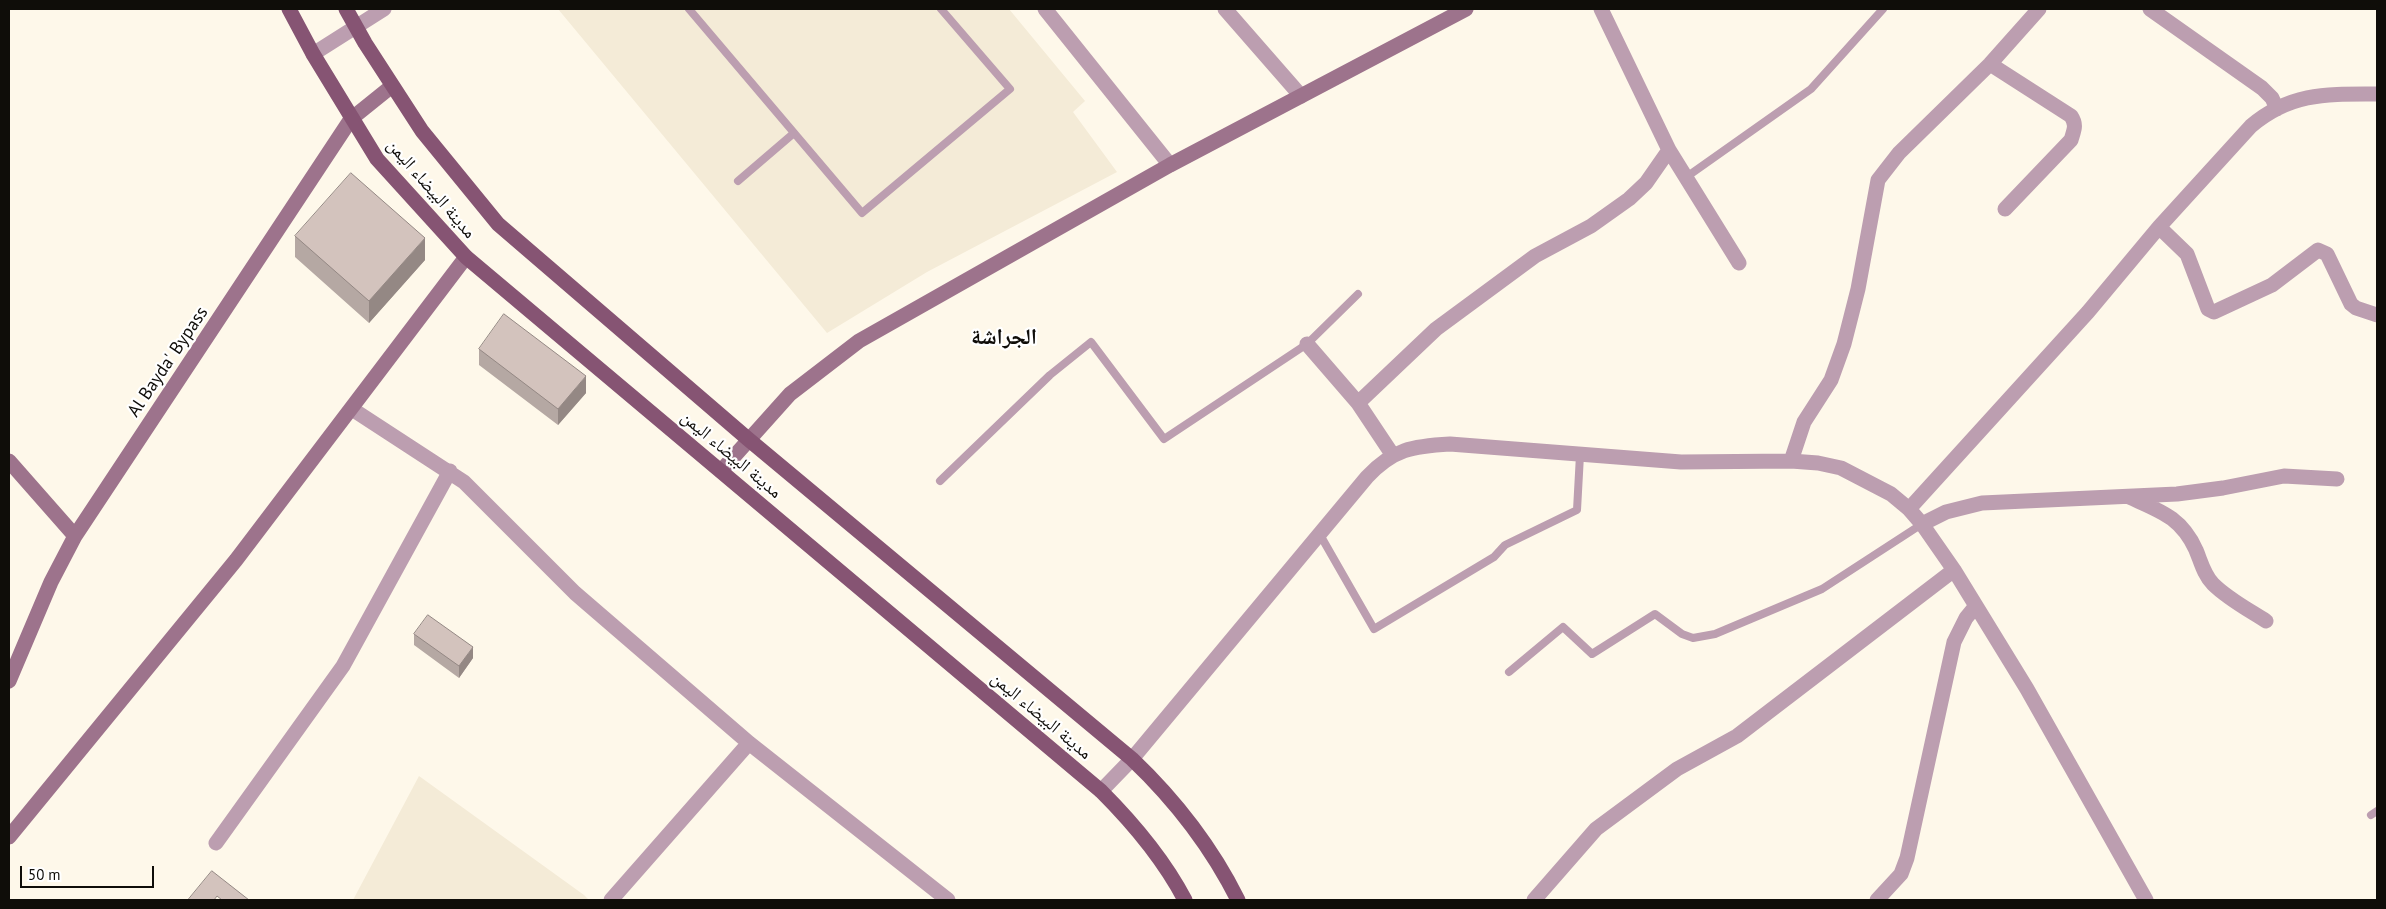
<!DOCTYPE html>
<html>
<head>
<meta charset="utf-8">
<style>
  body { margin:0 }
  #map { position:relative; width:2386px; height:909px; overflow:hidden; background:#fef8ea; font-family:"PT Sans",sans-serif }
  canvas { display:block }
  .frame { position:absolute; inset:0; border:10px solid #0f0d09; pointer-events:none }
  .scale { position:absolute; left:20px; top:866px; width:134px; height:22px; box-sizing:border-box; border:2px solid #0f0d09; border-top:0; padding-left:6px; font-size:15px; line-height:18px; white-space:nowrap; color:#0f0d09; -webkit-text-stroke:4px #fff; paint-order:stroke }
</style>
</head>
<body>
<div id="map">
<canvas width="2386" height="909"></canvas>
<div class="frame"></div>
<div class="scale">50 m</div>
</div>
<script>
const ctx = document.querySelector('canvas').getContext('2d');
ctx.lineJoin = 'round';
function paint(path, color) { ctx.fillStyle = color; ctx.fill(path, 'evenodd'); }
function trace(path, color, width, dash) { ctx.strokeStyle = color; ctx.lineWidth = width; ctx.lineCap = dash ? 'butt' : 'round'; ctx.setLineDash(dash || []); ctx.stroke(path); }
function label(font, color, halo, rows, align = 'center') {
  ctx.font = font + ' "PT Sans","Noto Naskh Arabic",sans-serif'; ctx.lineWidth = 4.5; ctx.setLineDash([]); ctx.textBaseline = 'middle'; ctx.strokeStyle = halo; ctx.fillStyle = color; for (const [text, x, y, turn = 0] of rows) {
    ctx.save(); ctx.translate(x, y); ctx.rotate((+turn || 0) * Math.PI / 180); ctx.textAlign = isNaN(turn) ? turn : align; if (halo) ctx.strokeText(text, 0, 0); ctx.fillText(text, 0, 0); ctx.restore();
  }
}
paint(new Path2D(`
  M 558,9 L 1009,9 L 1085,101 L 1073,112 L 1117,172 L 927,272 L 827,333 Z
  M 419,776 L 584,895 L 589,900 L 353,900 Z`), '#f4ebd7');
trace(new Path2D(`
  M 689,9 L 862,213 L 1010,89 L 941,9
  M 1685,178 L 1811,89 L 1883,9
  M 738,181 L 794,133
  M 940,481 L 1050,375 L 1091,342 L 1164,439 L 1307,344 L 1358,294
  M 1319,533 L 1374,629 L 1494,557 L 1505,545 L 1577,510 L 1580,455
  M 1509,672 L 1563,627 L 1592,654 L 1655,614 L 1682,634 L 1693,638 L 1715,634 L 1822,589 L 1922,524
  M 2371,815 L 2377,811`), '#bc9eb0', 8);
trace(new Path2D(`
  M 1045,9 L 1170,165
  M 1225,9 L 1301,96
  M 1601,9 L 1669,150 L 1739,263
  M 2150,9 L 2262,88 L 2272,98 L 2277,109
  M 313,54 L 384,9
  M 1990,64 L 2071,116 C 2077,125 2074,130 2071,140 L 2005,209
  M 2159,227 L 2187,254 L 2208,309 L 2214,312 L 2272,285 L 2318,250 L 2327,254 L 2351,304 L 2356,308 L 2377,315
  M 1307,344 L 1358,403 L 1392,454
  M 1358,403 L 1436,329 L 1535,256 L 1591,226 L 1629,199 L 1646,183 L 1669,150
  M 352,409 L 464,482 L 575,593 L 749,743 L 948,900
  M 1791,461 L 1804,422 L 1831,380 L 1844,344 L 1858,289 L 1878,180 L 1899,153 L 1990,64 L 2039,9
  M 2129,497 C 2160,511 2181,517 2196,550 C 2201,562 2204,575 2213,584 C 2228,599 2249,610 2266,621
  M 1909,509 L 2088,312 L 2159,227 L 2251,126 C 2291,92 2328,94 2377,94
  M 1922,524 L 1946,512 L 1982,503 L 2177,494 L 2223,488 L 2284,476 L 2337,479
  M 1101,791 L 1132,759 L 1367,477 C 1393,449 1413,446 1450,444 L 1681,462 L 1791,461 L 1818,463 L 1841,468 L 1891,494 L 1909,509 L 1922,524 L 1954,570 L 2027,689 L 2146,900
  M 216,843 L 343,666 L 450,471
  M 611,900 L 749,743
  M 1534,900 L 1596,829 L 1677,769 L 1737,736 L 1954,570
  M 1877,900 L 1901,874 L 1907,858 L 1954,642 L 1966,618 L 1975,607`), '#bc9eb0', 15);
trace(new Path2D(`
  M 9,461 L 75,536
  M 721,471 L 790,394 L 859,341 L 1170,165 L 1466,9
  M 9,681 L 51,582 L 75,536 L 351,119 L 392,86
  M 9,837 L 236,560 L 466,257`), '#9d738c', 15);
trace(new Path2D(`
  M 289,9 L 313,54 L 377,159 L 466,257 L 1101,791 C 1133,823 1164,860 1185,900
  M 346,9 L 365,43 L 422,131 L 498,224 L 748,439 L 1132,759 C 1174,799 1212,848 1238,900`), '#865473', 15);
paint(new Path2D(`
  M 295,236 L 425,260 L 369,323 L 295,257 Z
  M 479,349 L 586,393 L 558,425 L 479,365 Z
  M 414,634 L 473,658 L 459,678 L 414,645 Z`), '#b5a8a3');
paint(new Path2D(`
  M 425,238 L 425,260 L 369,323 L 369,301 Z
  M 586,376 L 586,393 L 558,425 L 558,409 Z
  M 473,647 L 473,658 L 459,678 L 459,666 Z`), '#948884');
const building = new Path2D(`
  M 351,173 L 425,238 L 369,301 L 295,236 Z
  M 504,314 L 586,376 L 558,409 L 479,349 Z
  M 428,615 L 473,647 L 459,666 L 414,634 Z
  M 212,871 L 249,900 L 222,900 L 217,896 L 214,900 L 188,900 Z`);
paint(building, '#d3c3bd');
trace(building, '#948884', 1);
label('18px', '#0f0d09', '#fff', [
  ["مدينة البيضاء اليمن",431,189,49],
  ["Al Bayda' Bypass",168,362,-56],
  ["مدينة البيضاء اليمن",731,455,40],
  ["مدينة البيضاء اليمن",1041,716,40]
]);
label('bold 22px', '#0f0d09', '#fff', [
  ["الجراشة",1004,338]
]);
</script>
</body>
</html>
